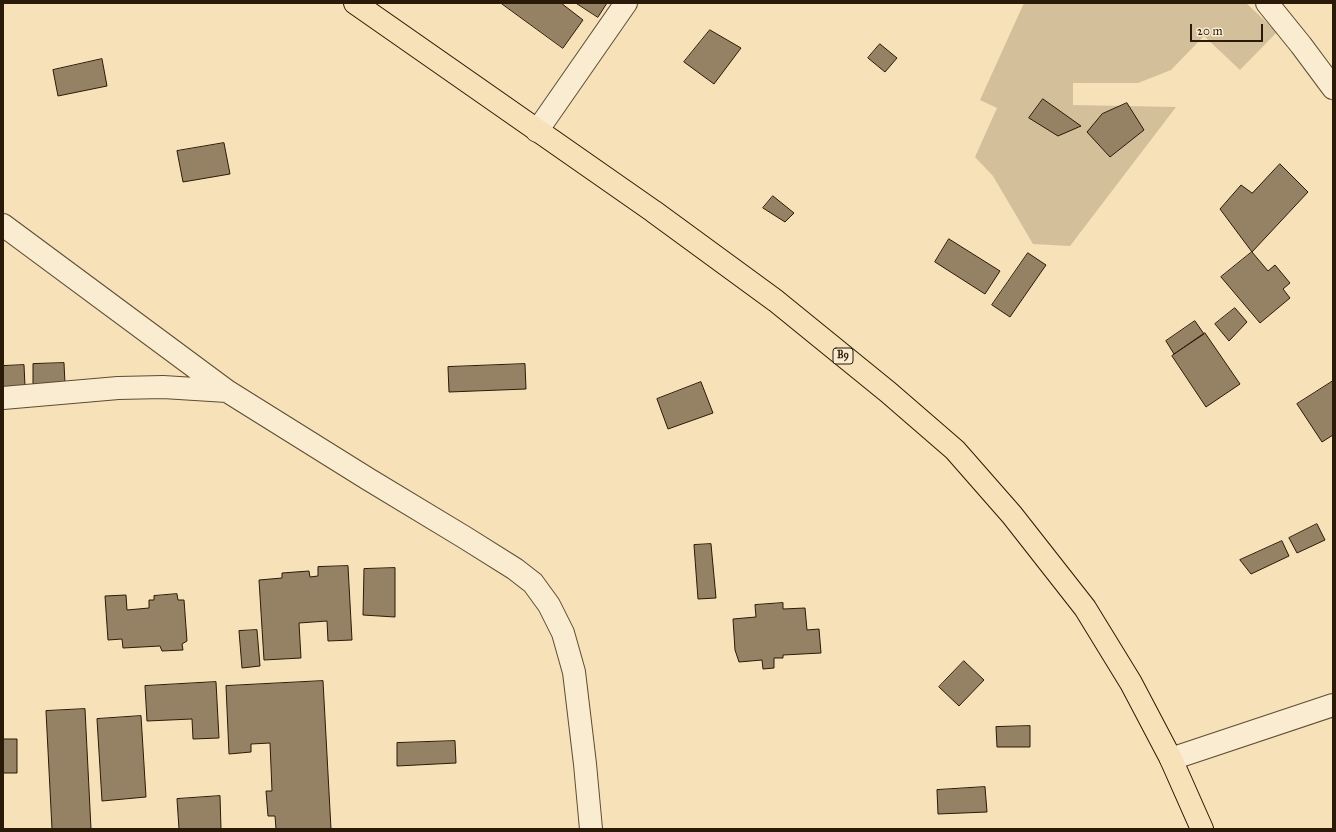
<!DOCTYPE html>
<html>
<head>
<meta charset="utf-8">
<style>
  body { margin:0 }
  #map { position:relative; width:1336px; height:832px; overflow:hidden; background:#f6e1b8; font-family:"IM FELL Great Primer",serif }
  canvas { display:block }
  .frame { position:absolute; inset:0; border:4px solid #2b1a07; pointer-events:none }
  .scale { position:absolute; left:1190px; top:24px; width:73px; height:18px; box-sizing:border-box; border:2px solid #2b1a07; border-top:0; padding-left:5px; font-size:12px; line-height:14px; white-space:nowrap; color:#2b1a07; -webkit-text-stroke:3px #f9ecd1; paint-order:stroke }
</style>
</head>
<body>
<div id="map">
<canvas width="1336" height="832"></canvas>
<div class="frame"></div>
<div class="scale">20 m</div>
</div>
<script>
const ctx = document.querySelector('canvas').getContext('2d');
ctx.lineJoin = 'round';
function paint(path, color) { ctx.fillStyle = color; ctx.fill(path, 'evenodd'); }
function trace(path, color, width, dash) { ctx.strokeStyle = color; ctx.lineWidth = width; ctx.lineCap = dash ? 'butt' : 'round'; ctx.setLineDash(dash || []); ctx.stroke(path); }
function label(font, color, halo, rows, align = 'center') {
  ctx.font = font + ' "IM FELL Great Primer",serif'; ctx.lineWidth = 4; ctx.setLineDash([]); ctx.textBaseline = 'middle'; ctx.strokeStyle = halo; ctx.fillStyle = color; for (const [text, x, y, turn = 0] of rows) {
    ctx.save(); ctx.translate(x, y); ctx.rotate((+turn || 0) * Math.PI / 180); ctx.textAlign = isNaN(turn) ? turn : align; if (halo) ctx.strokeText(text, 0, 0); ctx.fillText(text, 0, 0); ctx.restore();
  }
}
paint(new Path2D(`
  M 1024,3 L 1246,3 L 1277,32 L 1240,70 L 1204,36 L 1171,70 L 1138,83 L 1073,83 L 1073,105 L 1176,107 L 1070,246 L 1033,244 L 993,176 L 975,157 L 997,108 L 980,100 Z`), '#d3bf9a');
const building = new Path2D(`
  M 501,3 L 561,3 L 583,20 L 563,48 Z
  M 576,3 L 607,3 L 598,17 Z
  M 710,30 L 741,48 L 714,84 L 684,62 Z
  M 880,44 L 897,58 L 885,72 L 868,58 Z
  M 102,59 L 107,86 L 58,96 L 53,70 Z
  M 1043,99 L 1081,126 L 1058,136 L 1029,118 Z
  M 1127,103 L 1144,130 L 1110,157 L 1087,132 L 1102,114 Z
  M 224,143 L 230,174 L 183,182 L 177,151 Z
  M 1280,164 L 1308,192 L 1252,252 L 1220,209 L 1241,185 L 1252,193 Z
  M 773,196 L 794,213 L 785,222 L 763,208 Z
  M 949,239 L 1000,271 L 985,294 L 935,262 Z
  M 1252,252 L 1268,271 L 1275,265 L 1290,283 L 1283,289 L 1290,298 L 1260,323 L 1221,277 Z
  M 1028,253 L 1046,265 L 1010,317 L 992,305 Z
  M 1235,308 L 1247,322 L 1229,341 L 1215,324 Z
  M 1195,321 L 1204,334 L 1174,354 L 1166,341 Z
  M 1205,333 L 1240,384 L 1206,407 L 1172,356 Z
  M 64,363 L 65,384 L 33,385 L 33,364 Z
  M 525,364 L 526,389 L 449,392 L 448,367 Z
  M 24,365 L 25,386 L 3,388 L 3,366 Z
  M 1333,381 L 1333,435 L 1322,442 L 1297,404 Z
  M 701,382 L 713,413 L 668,429 L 657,399 Z
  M 1317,524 L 1325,540 L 1297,553 L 1289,538 Z
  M 1282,541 L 1289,556 L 1251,574 L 1240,560 Z
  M 711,544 L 716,598 L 698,599 L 694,545 Z
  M 348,566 L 352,640 L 328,641 L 327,621 L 299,623 L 301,658 L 264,660 L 259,580 L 282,578 L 282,573 L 309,571 L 310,577 L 318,576 L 318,567 Z
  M 395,568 L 395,617 L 363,615 L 364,569 Z
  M 177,594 L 178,600 L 184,600 L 187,641 L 182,644 L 183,650 L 162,651 L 160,646 L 123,648 L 122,639 L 108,640 L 105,596 L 126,595 L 127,610 L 149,608 L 149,600 L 154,600 L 154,596 Z
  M 783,603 L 783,609 L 805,608 L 807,630 L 819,629 L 821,653 L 783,655 L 783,658 L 774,658 L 774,668 L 763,669 L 762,660 L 739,662 L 735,650 L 733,619 L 756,617 L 755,605 Z
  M 257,630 L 260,666 L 242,668 L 239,631 Z
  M 964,661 L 984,680 L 959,706 L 939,687 Z
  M 323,681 L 331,829 L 276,829 L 275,816 L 268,816 L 266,791 L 272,791 L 270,743 L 251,744 L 251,752 L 229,754 L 226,686 Z
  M 216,682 L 219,738 L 193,739 L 192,719 L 147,721 L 145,686 Z
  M 85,709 L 91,829 L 52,829 L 46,711 Z
  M 141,716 L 146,797 L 102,801 L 97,719 Z
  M 1030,726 L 1030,747 L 997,747 L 996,727 Z
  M 3,739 L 17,739 L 17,773 L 3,773 Z
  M 455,741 L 456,763 L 397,766 L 397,743 Z
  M 985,787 L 987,812 L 938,814 L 937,790 Z
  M 220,796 L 221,829 L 179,829 L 177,799 Z`);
paint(building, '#958163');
trace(building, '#2b1a07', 1);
const street = new Path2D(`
  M 1267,3 L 1301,45 L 1333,88
  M 537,131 L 626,3
  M 3,225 L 227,391 L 368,479 L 464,537 L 515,569 L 533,583 L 549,605 L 563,633 L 574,672 L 585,764 L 591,829
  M 3,398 L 118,388 L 163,387 L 227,391
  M 1171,759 L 1333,705`);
const highway = new Path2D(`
  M 355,3 L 653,211 L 776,301 L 888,392 L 955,450 L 1012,515 L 1085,608 L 1131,683 L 1171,759 L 1202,829`);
trace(street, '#5e4c33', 24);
trace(highway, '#2b1a07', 24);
trace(street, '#f9ecd1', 22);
trace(highway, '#f6e1b8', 22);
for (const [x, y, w] of [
  [843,356,20]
]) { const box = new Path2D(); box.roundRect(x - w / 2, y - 8, w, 16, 3); ctx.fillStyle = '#f9ecd1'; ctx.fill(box); trace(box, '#2b1a07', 1); }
label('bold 10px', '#2b1a07', null, [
  ["B9",843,356]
]);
</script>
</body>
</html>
